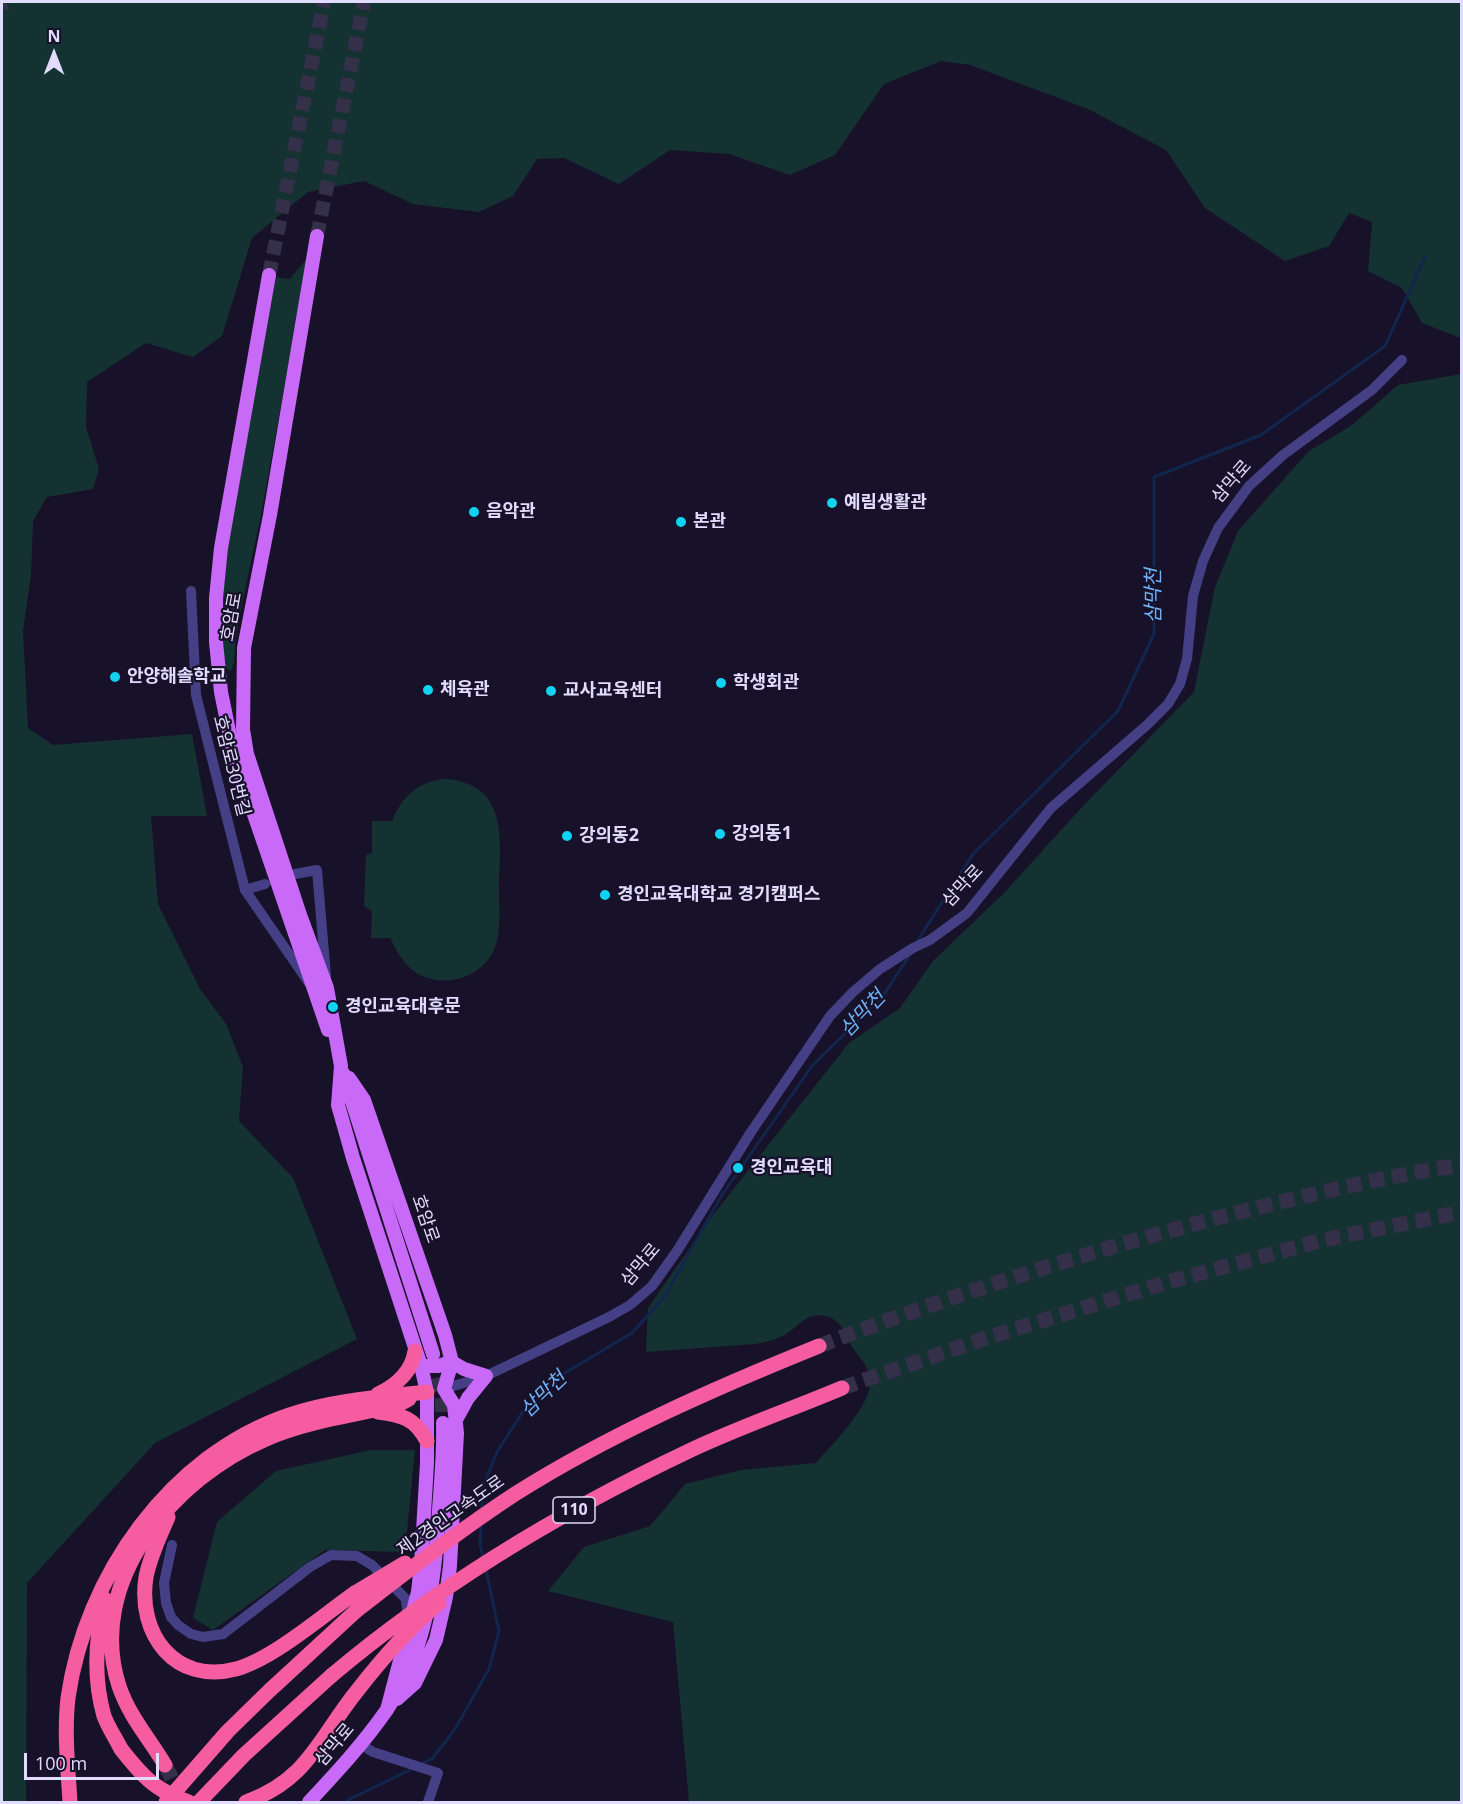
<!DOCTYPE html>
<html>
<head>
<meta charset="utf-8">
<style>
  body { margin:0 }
  #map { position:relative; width:1463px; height:1804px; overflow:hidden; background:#171229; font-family:"Open Sans",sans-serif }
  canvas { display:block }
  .frame { position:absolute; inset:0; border:3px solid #e1dbfd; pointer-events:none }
  .north { position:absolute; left:24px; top:24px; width:60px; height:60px; -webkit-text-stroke:4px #171229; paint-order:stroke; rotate:0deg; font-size:16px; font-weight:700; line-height:24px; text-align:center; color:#e1dbfd }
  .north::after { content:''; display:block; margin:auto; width:21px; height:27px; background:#e1dbfd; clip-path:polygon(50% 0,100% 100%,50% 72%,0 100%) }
  .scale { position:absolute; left:24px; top:1753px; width:135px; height:27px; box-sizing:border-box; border:3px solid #e1dbfd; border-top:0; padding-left:8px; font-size:18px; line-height:21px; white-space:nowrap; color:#e1dbfd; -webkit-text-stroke:4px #171229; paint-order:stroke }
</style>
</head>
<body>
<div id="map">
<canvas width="1463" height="1804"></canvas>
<div class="frame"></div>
<div class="north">N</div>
<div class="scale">100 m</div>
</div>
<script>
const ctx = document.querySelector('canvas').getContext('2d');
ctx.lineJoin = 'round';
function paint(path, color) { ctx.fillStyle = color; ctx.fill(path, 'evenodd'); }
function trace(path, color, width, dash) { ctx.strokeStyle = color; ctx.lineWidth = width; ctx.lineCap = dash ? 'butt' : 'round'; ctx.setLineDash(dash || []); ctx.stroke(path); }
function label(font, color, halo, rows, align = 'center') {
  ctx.font = font + ' "Open Sans","Noto Sans KR",sans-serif'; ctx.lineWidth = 4.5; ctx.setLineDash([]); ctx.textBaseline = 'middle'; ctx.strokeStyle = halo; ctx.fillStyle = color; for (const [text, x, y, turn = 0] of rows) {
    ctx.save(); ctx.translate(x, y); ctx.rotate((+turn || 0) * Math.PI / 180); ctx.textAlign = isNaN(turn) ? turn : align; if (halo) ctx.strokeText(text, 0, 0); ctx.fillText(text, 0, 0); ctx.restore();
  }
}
paint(new Path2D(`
  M 2,2 L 1462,2 L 1461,338 L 1422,323 L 1402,288 L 1368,271 L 1372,222 L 1349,213 L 1329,246 L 1285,261 L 1205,208 L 1166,150 L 1088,109 L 970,65 L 941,61 L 884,84 L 835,155 L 790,175 L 729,154 L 670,150 L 619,184 L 564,158 L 537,159 L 513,196 L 479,212 L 413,204 L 364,181 L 308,192 L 252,238 L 222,336 L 193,357 L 146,343 L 87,382 L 86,427 L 99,469 L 93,489 L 47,497 L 33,521 L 31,575 L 23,631 L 28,728 L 53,745 L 192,734 L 207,816 L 151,816 L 158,904 L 200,989 L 226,1024 L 243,1067 L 239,1121 L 293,1178 L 357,1339 L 155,1443 L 27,1583 L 26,1802 L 2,1802 Z
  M 308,257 L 261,515 L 241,609 L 235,644 L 234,662 L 231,671 L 227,669 L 223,661 L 222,606 L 230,523 L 274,277 L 290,279 Z
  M 1461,374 L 1461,1802 L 689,1802 L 673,1622 L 548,1591 L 584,1547 L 650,1526 L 685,1484 L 741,1470 L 816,1463 C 832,1444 876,1402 870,1376 C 867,1364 857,1355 851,1345 C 845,1333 840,1318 825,1316 C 805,1313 801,1325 786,1334 C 776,1340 766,1342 755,1344 L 646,1352 L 648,1308 L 713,1215 L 849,1043 L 900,1008 L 933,961 L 1005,892 L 1082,807 L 1194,692 L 1215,587 L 1238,531 L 1309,451 L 1352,425 L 1398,385 Z
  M 444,779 C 510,783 500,841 499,889 C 499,910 502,933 493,952 C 478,982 435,990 410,968 C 401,960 396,949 390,938 L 371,938 L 372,911 L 364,906 L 366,855 L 372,853 L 372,821 L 392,821 C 402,797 417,782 444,779 Z
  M 371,1450 L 415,1450 L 405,1552 L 325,1550 L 213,1630 L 193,1618 L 217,1522 L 276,1471 Z`), '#153232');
trace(new Path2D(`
  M 918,940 L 973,854 L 1118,711 L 1154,634 L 1154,477 L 1261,435 L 1385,346 L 1425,257
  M 482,1509 L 482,1489 L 497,1452 L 522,1413 L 558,1377 L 632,1333 L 665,1296 L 722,1195 L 812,1066 L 883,996 L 909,956
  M 481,1522 L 480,1545 L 483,1557
  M 421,1764 L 432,1759 L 455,1729 L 489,1669 L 499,1631 L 486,1570
  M 344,1802 L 412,1769`), '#12264d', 3);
trace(new Path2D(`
  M 317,236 L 364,2
  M 269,275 L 324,2
  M 433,1357 L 441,1389 L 443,1423`), '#353049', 14, [14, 7]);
trace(new Path2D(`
  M 2,4 L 6,2
  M 819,1346 C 960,1292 1105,1246 1252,1209 C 1321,1192 1391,1175 1462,1165
  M 842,1388 L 986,1338 L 1168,1282 L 1323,1240 L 1462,1212
  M 165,1765 L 172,1779 L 178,1802`), '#353049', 15, [15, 8]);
trace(new Path2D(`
  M 191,591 L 196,695 L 245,890 L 309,983
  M 295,874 L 317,870 L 326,976
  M 245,890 L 265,884
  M 444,1389 L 486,1376 L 609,1317 L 630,1305 L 652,1286 L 677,1251 L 751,1132 L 830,1016 L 853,992 L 880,969 L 913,948 L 930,940 L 967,913 L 1051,808 L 1147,725 L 1168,704 L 1180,684 L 1187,659 L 1193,596 L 1203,561 L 1218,528 L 1249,486 L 1283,455 L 1372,390 L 1402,360
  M 172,1545 L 164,1583 L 166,1603 L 171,1617 L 178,1625 L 191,1634 L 203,1637 L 223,1634 L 310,1567 L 331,1555 L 357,1556 L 372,1565 L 406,1599 L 408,1619
  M 360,1744 L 373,1752 L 438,1773 L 428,1802`), '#454085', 10);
trace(new Path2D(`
  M 317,236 L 270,515 L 244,648 L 243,729 L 247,754 L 300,915 L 327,988 L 341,1066 L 338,1105 L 353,1158 L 421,1366 L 427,1392 L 427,1463 L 421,1565 L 418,1592 L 387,1710
  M 269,275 L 221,548 L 216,598 L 216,642 L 221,692 L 234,756 L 328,1030
  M 343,1073 L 433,1354
  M 349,1078 L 364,1100 L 445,1335 L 452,1362 L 444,1389
  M 452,1362 L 464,1369 L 486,1376 L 468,1398 L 457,1418
  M 421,1366 L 439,1366 L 452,1361
  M 397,1699 L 415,1683 L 436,1640 L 446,1597 L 450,1566 L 457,1433 L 454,1405 L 444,1389
  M 309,1802 C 336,1773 363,1744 386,1711 C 427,1651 435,1580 439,1510 C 441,1481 444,1452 443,1423`), '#c869f7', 14);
trace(new Path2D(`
  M 378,1394 C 397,1385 412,1371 415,1351
  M 378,1412 C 402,1415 415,1418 427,1441
  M 168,1517 C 160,1536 150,1556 146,1577 C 137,1634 175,1685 236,1669 C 273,1659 322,1616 355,1593
  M 105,1599 C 96,1636 93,1678 104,1716 C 108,1727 116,1739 121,1749
  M 165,1765 C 149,1738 129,1716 119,1686 C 85,1581 174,1478 266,1439 C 308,1421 354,1415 398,1405 L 409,1399
  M 70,1802 C 68,1768 64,1733 68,1698 C 85,1577 170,1455 289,1415 C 333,1400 381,1397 427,1392
  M 166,1802 L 228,1731 L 269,1691 L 357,1610
  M 199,1802 L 244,1755 L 331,1676`), '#f65da0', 15);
trace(new Path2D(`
  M 355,1593 L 405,1563
  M 357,1610 C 409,1570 460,1530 515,1494 C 610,1434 715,1388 819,1346
  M 331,1676 C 440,1584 562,1511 691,1450 C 740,1427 792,1409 842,1388
  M 121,1749 C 143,1777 156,1791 189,1802
  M 246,1802 C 308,1780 319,1738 357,1691 C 381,1660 409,1628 439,1603`), '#f65da0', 15);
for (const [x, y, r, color] of [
  [832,503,6,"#12d2f2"],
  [474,512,6,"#12d2f2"],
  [681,522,6,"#12d2f2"],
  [115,677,6,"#12d2f2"],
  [721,683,6,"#12d2f2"],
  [428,690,6,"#12d2f2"],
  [551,691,6,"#12d2f2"],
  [720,834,6,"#12d2f2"],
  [567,836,6,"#12d2f2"],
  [605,895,6,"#12d2f2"],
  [333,1007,6,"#12d2f2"],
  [738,1168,6,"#12d2f2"]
]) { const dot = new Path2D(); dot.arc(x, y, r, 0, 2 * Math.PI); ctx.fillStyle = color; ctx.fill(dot); trace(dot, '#171229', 2); }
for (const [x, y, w] of [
  [574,1510,42]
]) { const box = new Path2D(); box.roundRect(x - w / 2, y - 13, w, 26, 4.5); ctx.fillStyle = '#171229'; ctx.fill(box); trace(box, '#e1dbfd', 1.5); }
label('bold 16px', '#e1dbfd', null, [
  ["110",574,1510]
]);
label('18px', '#e1dbfd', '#171229', [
  ["삼막로",1232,482,-49],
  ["호암로",232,617,-80],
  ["호암로30번길",231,766,76],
  ["삼막로",963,886,-47],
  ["호암로",425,1219,71],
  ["삼막로",641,1265,-50],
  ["제2경인고속도로",451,1516,-35],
  ["삼막로",335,1745,-50]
]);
label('bold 18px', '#e1dbfd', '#171229', [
  ["예림생활관",844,503],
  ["음악관",486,512],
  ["본관",693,522],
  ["안양해솔학교",127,677],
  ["학생회관",733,683],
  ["체육관",440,690],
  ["교사교육센터",563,691],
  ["강의동1",732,834],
  ["강의동2",579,836],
  ["경인교육대학교 경기캠퍼스",617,895],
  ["경인교육대후문",345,1007],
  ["경인교육대",750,1168]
], 'left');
label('italic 20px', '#6fb2f7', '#171229', [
  ["삼막천",1154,596,-90],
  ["삼막천",863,1014,-46],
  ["삼막천",544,1395,-44]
]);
</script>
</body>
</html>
